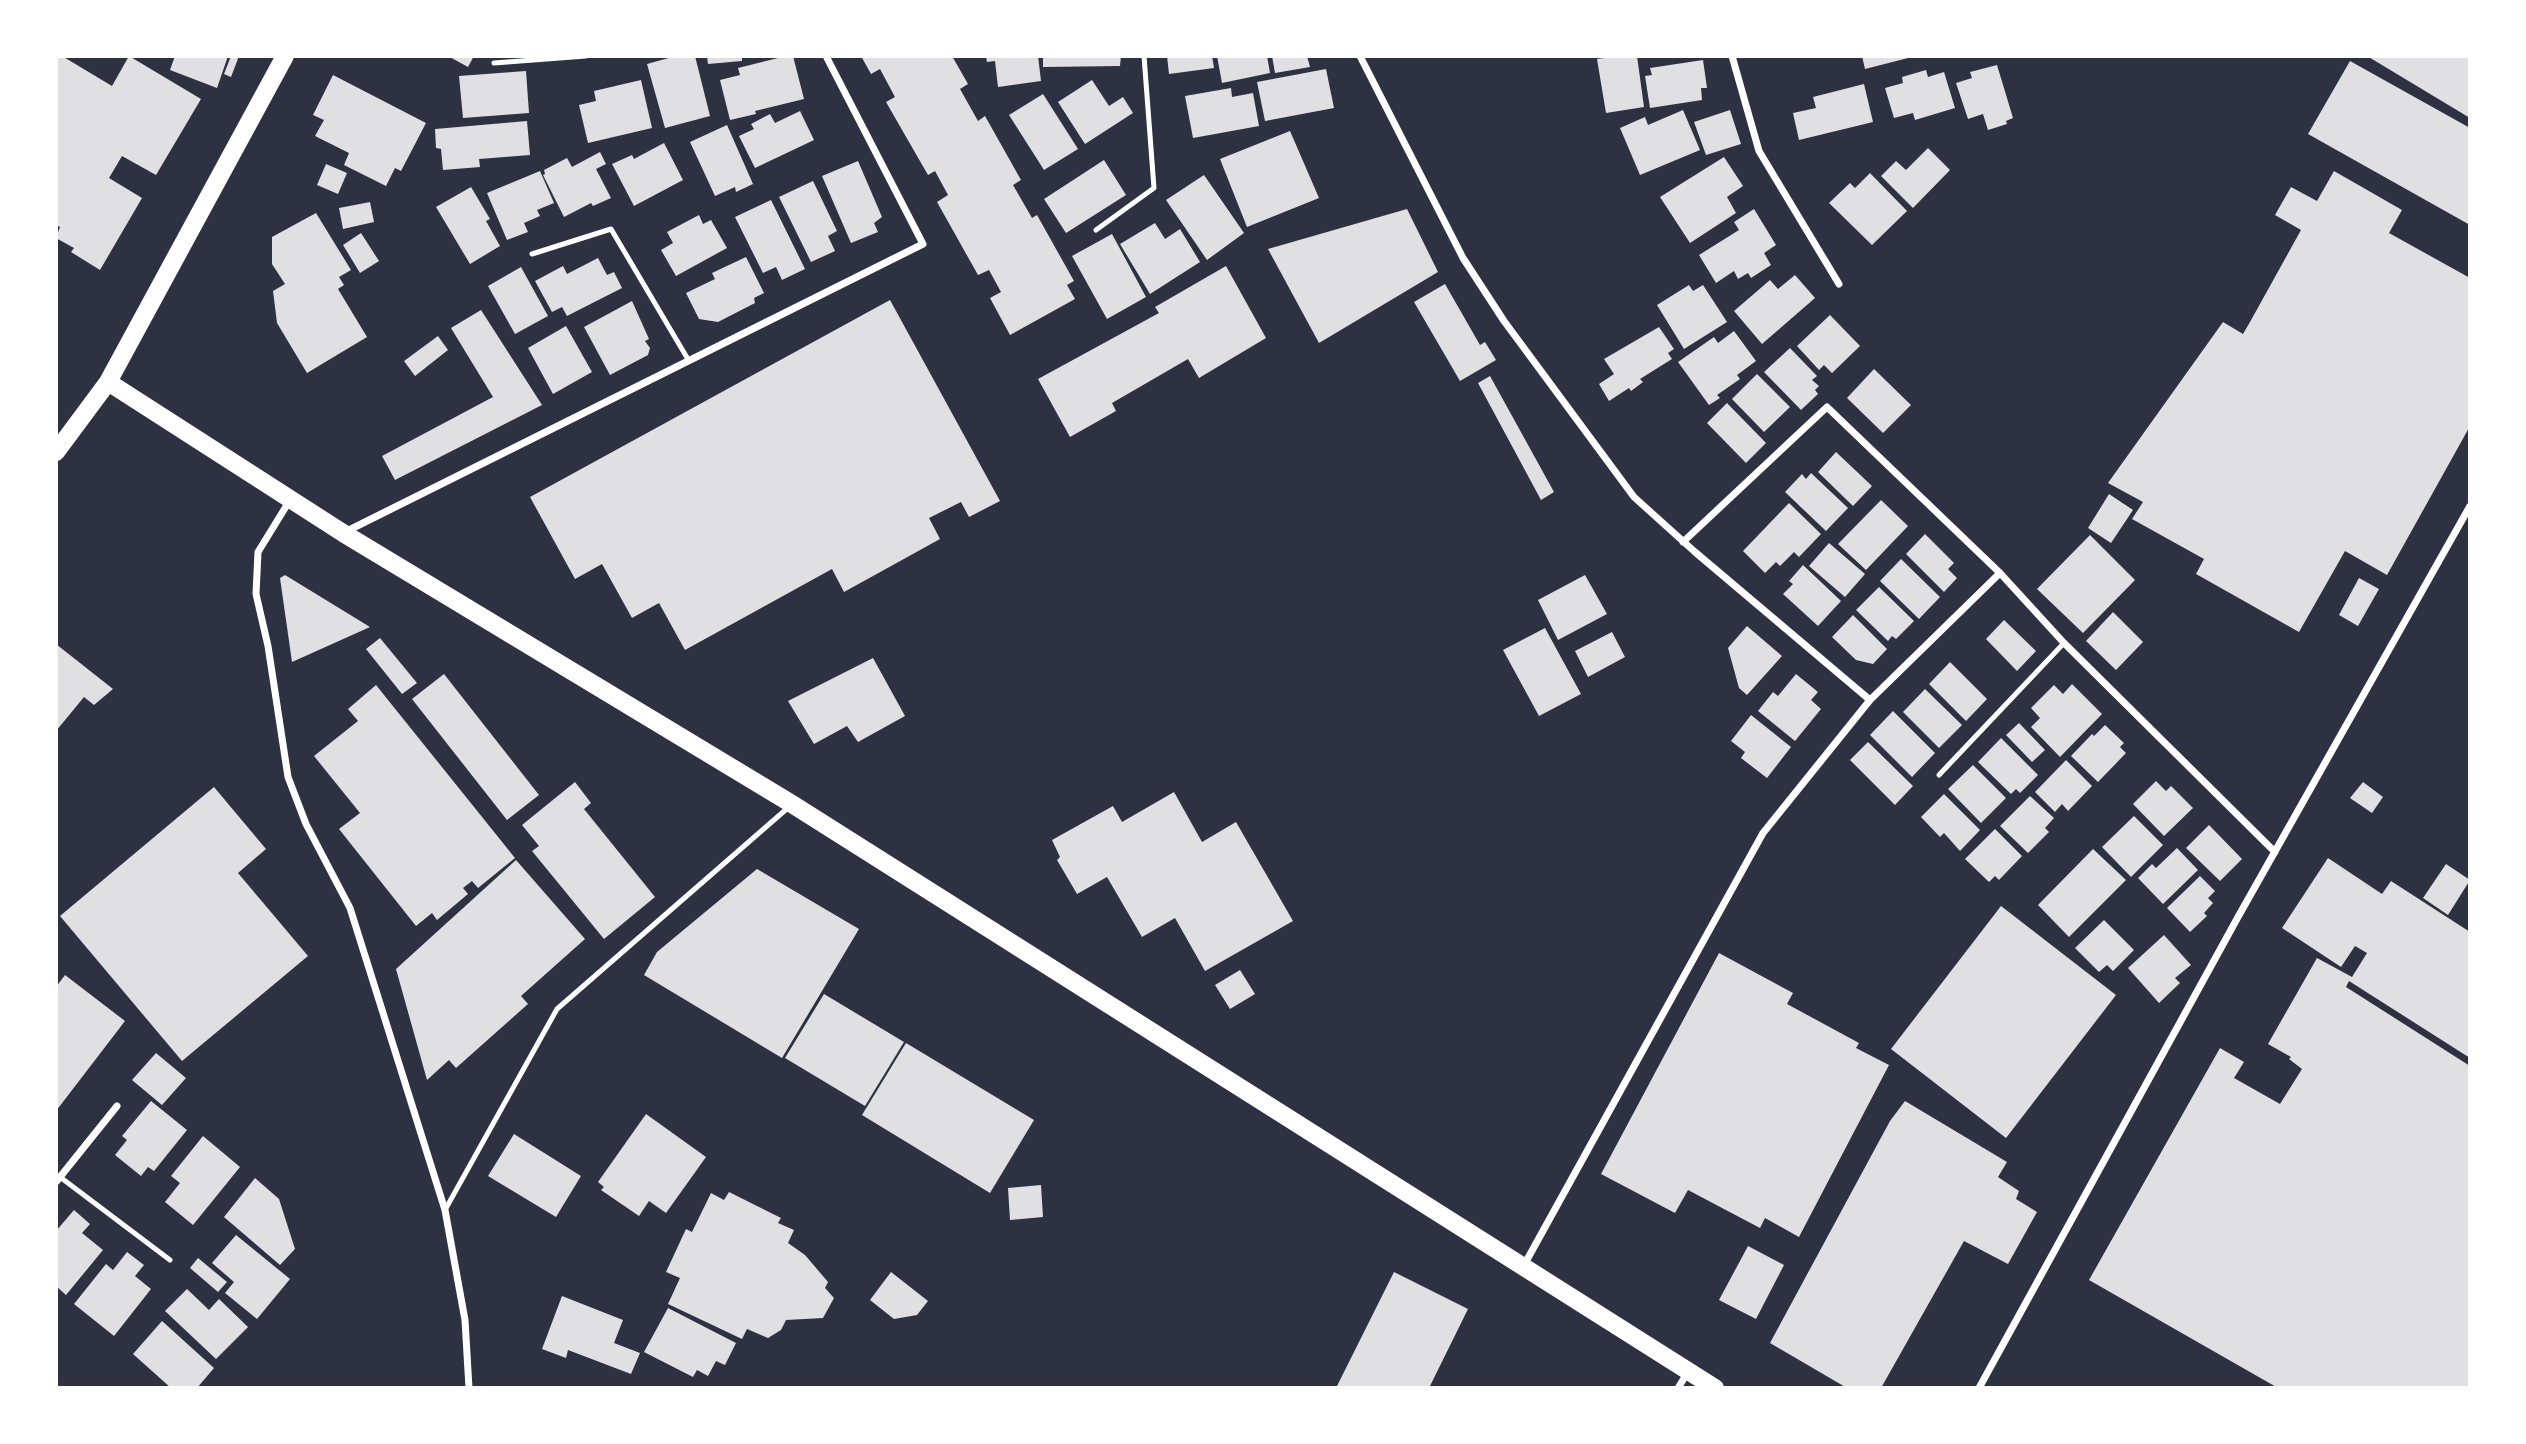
<!DOCTYPE html>
<style>
body{margin:0}
#map{position:relative;width:2526px;height:1444px;overflow:hidden;background:#2d3142;font-family:Manrope,sans-serif}
canvas{display:block}
.frame{position:absolute;inset:0;border:58px solid #fff;pointer-events:none}
</style>
<div id="map">
<canvas width="2526" height="1444"></canvas>
<div class="frame"></div>
</div>
<script>
const ctx = document.querySelector('canvas').getContext('2d');
ctx.lineJoin = 'round';
function paint(path, color) { ctx.fillStyle = color; ctx.fill(path, 'evenodd'); }
function trace(path, color, width, dash) { ctx.strokeStyle = color; ctx.lineWidth = width; ctx.lineCap = dash ? 'butt' : 'round'; ctx.setLineDash(dash || []); ctx.stroke(path); }
const building = new Path2D(`
 M56,56H62L112,86L129,56L201,99L156,175L122,156L109,178L142,198L100,270L71,252L74,248L56,238L60,227L56,225Z
 M175,56H228L217,88L170,70Z
 M231,56H239L231,77L224,74Z
 M448,56H474L468,67Z
 M676,56H695L710,116L665,128L647,64Z
 M707,56H742V61L708,64Z
 M786,56H793L804,99L755,111L756,114L730,120L720,80L740,75L738,68Z
 M861,56H952L968,84L960,89L978,121L985,116L1021,180L1013,185L1032,218L1037,215L1074,281L1067,285L1075,299L1010,335L990,298L1001,292L989,270L978,275L937,202L948,195L935,171L928,175L886,102L895,97L880,69L871,74Z
 M986,56H1038L1041,81L998,87L995,61L987,62Z
 M1043,56H1121L1120,66L1043,67Z
 M1167,56H1212L1214,68L1169,74Z
 M1217,56H1267L1270,73L1222,83Z
 M1272,56H1307L1310,67L1275,73Z
 M1619,56H1637L1644,107L1606,113L1597,59Z
 M1862,56H1912V57L1865,69Z
 M2367,56H2470V118L2465,115Z
 M1703,60L1707,88H1701L1702,100L1650,108L1645,76L1652,75L1650,68Z
 M2350,61L2470,128V225L2308,134Z
 M1997,65L2013,118L2006,121L2007,124L1988,130L1983,114L1968,119L1956,83L1972,78L1970,72Z
 M1326,69L1334,108L1265,121L1257,82Z
 M1926,70L1928,77L1944,72L1955,108L1915,120L1913,113L1894,118L1885,88L1903,83L1902,77Z
 M526,71L529,113L463,118L459,76Z
 M333,75L426,123L401,171L395,168L386,186L344,165L349,153L315,136L324,120L313,115Z
 M641,80L652,128L588,143L579,105L596,101L594,91Z
 M1092,80L1109,106L1123,97L1133,113L1085,144L1058,102Z
 M1864,84L1873,122L1799,140L1793,113L1816,108L1813,97Z
 M1231,88L1232,97L1253,93L1259,126L1193,138L1185,96Z
 M1043,94L1078,149L1044,170L1009,115Z
 M1683,110L1700,150L1640,175L1620,128L1645,117L1648,125Z
 M1730,110L1741,144L1706,155L1694,122Z
 M800,111L814,140L755,168L739,136L754,129L751,124L770,114L775,123Z
 M527,121L530,155L479,159L480,167L443,170L441,149L436,148L435,129Z
 M727,125L753,184L736,192L735,187L715,196L690,142Z
 M1290,131L1319,198L1247,227L1220,159Z
 M664,143L683,180L634,206L612,164L632,155L634,159Z
 M1928,148L1950,170L1913,208L1881,176L1896,161L1906,170Z
 M600,152L606,164L596,169L611,198L593,206L591,203L564,217L543,175L545,174L544,170L567,158L572,167Z
 M1724,157L1743,186L1727,197L1736,213L1690,243L1660,197Z
 M1104,160L1126,195L1066,233L1044,199Z
 M858,161L882,217L874,223L878,232L851,243L822,176Z
 M326,164L347,173L338,194L317,185Z
 M540,171L554,203L537,210L540,216L524,223L528,232L507,240L487,193Z
 M2334,171L2402,210L2389,233L2470,278V426L2387,575L2345,551L2299,632L2196,574L2204,559L2132,519L2143,502L2108,483L2223,322L2243,334L2250,322L2301,230L2275,215L2291,187L2317,201Z
 M1870,173L1907,211L1872,245L1829,203L1850,183L1855,188Z
 M1204,175L1244,233L1207,260L1166,200Z
 M813,181L837,231L828,236L835,251L811,262L779,197Z
 M471,187L490,219L486,221L500,246L470,264L436,207Z
 M771,200L805,269L782,280L776,267L763,273L735,217Z
 M370,202L374,222L343,229L339,208Z
 M1407,209L1438,272L1319,343L1268,249Z
 M1754,209L1776,245L1764,253L1771,265L1751,278L1748,273L1738,279L1734,271L1716,283L1699,255L1739,230L1734,222Z
 M316,213L351,270L339,277L344,285L338,289L367,337L307,373L277,323L273,291L285,284L272,264V237Z
 M699,215L703,224L711,220L727,248L676,276L661,250L673,243L667,232Z
 M1155,223L1165,239L1180,229L1200,262L1150,294L1120,244Z
 M361,233L379,261L360,273L343,245Z
 M1112,234L1146,297L1107,319L1072,256Z
 M746,257L764,293L754,298L755,303L718,322L699,319L686,293L715,279L712,273Z
 M598,258L607,275L614,272L622,288L567,316L562,307L552,312L535,281L563,266L567,274Z
 M1226,266L1266,338L1199,378L1188,359L1112,403L1116,411L1070,437L1038,379L1159,313L1155,307Z
 M521,267L548,316L515,334L488,286Z
 M1795,275L1815,298L1762,344L1734,311L1770,280L1778,289Z
 M1445,284L1480,345L1485,342L1496,360L1460,381L1414,302Z
 M1689,285L1693,291L1703,285L1727,322L1684,349L1657,305Z
 M890,300L1000,501L969,517L961,502L929,518L940,539L844,592L832,569L685,650L659,603L632,618L602,564L575,579L530,497Z
 M632,301L649,339L645,341L650,348L648,355L610,375L584,327Z
 M481,310L542,405L395,480L382,456L493,397L451,328Z
 M1830,315L1860,346L1832,373L1824,365L1819,370L1797,346Z
 M566,326L592,372L553,394L528,348Z
 M1659,327L1674,349L1668,353L1672,359L1640,379L1643,382L1631,391L1629,388L1609,401L1599,384L1614,374L1604,359Z
 M1734,331L1756,361L1737,375L1740,379L1717,395L1720,398L1709,405L1678,362L1714,337L1718,343Z
 M438,336L448,350L415,376L404,361Z
 M1790,348L1817,376L1812,380L1819,386L1815,390L1818,394L1801,410L1764,372Z
 M1874,369L1911,405L1883,433L1847,398Z
 M1757,374L1790,407L1764,432L1732,399Z
 M1490,376L1554,492L1541,500L1478,383Z
 M1727,403L1766,443L1746,463L1707,423Z
 M1836,452L1872,486L1853,506L1818,472Z
 M1811,473L1848,508L1826,531L1785,492L1802,474L1806,479Z
 M2109,494L2133,510L2111,543L2088,528Z
 M1881,500L1908,526L1866,570L1838,544Z
 M1789,503L1821,534L1799,557L1794,552L1780,566L1776,562L1765,573L1743,551Z
 M1925,534L1954,563L1948,569L1957,578L1944,592L1906,554Z
 M2090,535L2135,580L2083,633L2037,589Z
 M1829,543L1865,574L1845,597L1809,566Z
 M1901,559L1940,597L1919,619L1880,581Z
 M1803,565L1841,601L1818,626L1783,594L1793,584L1789,581Z
 M285,575L370,627L292,662L280,578Z
 M1585,575L1607,614L1558,640L1538,600Z
 M2359,578L2379,589L2358,626L2339,615Z
 M1879,587L1914,621L1896,639L1892,636L1888,641L1856,610Z
 M2113,612L2143,642L2116,670L2086,641Z
 M1853,615L1887,649L1873,664L1856,660L1832,637Z
 M2004,620L2036,651L2017,671L1986,639Z
 M1747,626L1782,656L1747,695L1739,688L1728,648Z
 M1545,628L1581,694L1539,716L1503,650Z
 M1612,632L1625,657L1588,677L1575,651Z
 M380,638L417,683L402,694L366,649Z
 M56,644L113,689L94,705L84,697L56,731Z
 M873,658L905,716L858,742L847,726L814,744L788,701Z
 M1950,662L1987,699L1966,721L1929,684Z
 M444,674L539,795L507,820L412,699Z
 M1796,674L1818,692L1811,700L1821,709L1795,741L1758,711L1773,692L1778,696Z
 M2072,684L2102,714L2060,757L2031,727L2040,718L2031,708L2054,685L2063,694Z
 M376,685L515,858L478,888L472,881L463,888L468,894L437,920L432,913L416,926L339,829L360,813L314,756L358,721L348,709Z
 M1925,689L1962,725L1939,748L1903,712Z
 M1893,711L1935,753L1912,777L1870,735Z
 M1751,715L1791,747L1767,778L1741,758L1745,752L1731,741Z
 M2019,723L2045,750L2032,762L2006,735Z
 M2105,725L2124,743L2120,747L2126,753L2098,782L2071,756L2092,734L2094,736Z
 M2001,738L2038,775L2020,793L2016,789L2011,794L1978,762Z
 M1868,742L1913,786L1895,805L1850,760Z
 M2066,760L2092,786L2068,811L2062,804L2055,812L2035,792Z
 M1973,765L2006,798L1981,823L1948,789Z
 M2156,781L2166,791L2171,786L2193,808L2164,836L2133,804Z
 M575,782L591,803L584,809L655,897L604,939L532,851L539,846L522,825Z
 M2363,782L2383,797L2372,813L2350,798Z
 M214,787L266,849L238,873L308,956L182,1061L60,916Z
 M1174,792L1202,842L1236,822L1293,921L1205,971L1175,918L1142,937L1107,877L1077,894L1057,860L1060,857L1052,840L1113,806L1122,822Z
 M1944,794L1980,830L1960,851L1944,833L1940,837L1921,817Z
 M2030,796L2054,818L2045,828L2049,832L2028,853L2000,826Z
 M2134,816L2163,845L2131,877L2102,847Z
 M2209,825L2242,859L2220,881L2186,848Z
 M1995,829L2022,856L1999,880L1995,876L1989,882L1965,859Z
 M2177,848L2198,870L2163,904L2138,878L2152,864L2156,868Z
 M2093,849L2126,880L2069,937L2038,905Z
 M2328,858L2382,894L2391,881L2470,932V1058L2349,981L2346,987L2470,1066V1388H2278L2089,1280L2220,1048L2244,1062L2234,1078L2280,1104L2302,1069L2289,1059L2291,1057L2268,1044L2317,958L2352,977L2367,953L2355,946L2341,967L2282,928Z
 M516,860L585,939L521,996L528,1004L456,1068L449,1060L427,1080L396,969Z
 M2446,864L2470,880L2448,915L2423,898Z
 M757,869L859,929L782,1058L644,975L657,952Z
 M2200,876L2215,891L2208,898L2213,903L2204,913L2207,916L2190,932L2167,908Z
 M2001,906L2116,995L2006,1138L1891,1049Z
 M2104,920L2134,950L2113,971L2107,965L2099,972L2075,948Z
 M2164,935L2191,965L2175,978L2180,983L2159,1003L2128,968Z
 M1719,953L1793,993L1787,1004L1859,1043L1856,1048L1889,1065L1799,1237L1765,1218L1760,1228L1688,1190L1675,1213L1601,1174Z
 M1240,970L1255,994L1230,1009L1215,985Z
 M65,975L125,1021L56,1111V987Z
 M824,994L904,1042L865,1106L785,1058Z
 M906,1043L1034,1120L990,1193L862,1115Z
 M156,1053L186,1078L162,1105L132,1080Z
 M151,1101L187,1130L154,1171L148,1167L141,1176L115,1155L127,1140L122,1136Z
 M1905,1101L2007,1162L1998,1177L2019,1191L2016,1199L2037,1212L2008,1264L1964,1241L1881,1388H1847L1770,1343L1890,1121Z
 M646,1114L706,1157L666,1213L649,1201L639,1216L601,1190L604,1187L598,1182Z
 M514,1134L581,1176L556,1217L488,1176Z
 M203,1136L240,1167L193,1225L165,1202L180,1183L171,1176Z
 M255,1178L279,1199L295,1249L280,1265L224,1217Z
 M1041,1185L1043,1217L1010,1220L1008,1188Z
 M729,1192L781,1218L778,1223L794,1230L788,1243L805,1255L828,1282L825,1288L834,1298L823,1318L786,1320L781,1330L768,1338L747,1329L742,1339L668,1304L680,1278L666,1272L686,1229L692,1232L711,1193L724,1200Z
 M74,1210L90,1224L82,1233L103,1250L66,1295L56,1286V1231Z
 M236,1235L290,1279L257,1319L225,1293L234,1282L212,1263Z
 M1748,1246L1784,1265L1756,1319L1719,1300Z
 M127,1252L144,1265L135,1276L151,1289L114,1336L74,1304L106,1264L113,1270Z
 M198,1258L227,1282L218,1292L190,1268Z
 M891,1272L928,1301L917,1315L894,1319L870,1300Z
 M1394,1272L1468,1309L1429,1388H1336Z
 M187,1289L209,1310L219,1299L248,1327L216,1359L165,1311Z
 M562,1296L623,1320L614,1343L640,1353L631,1374L568,1350L566,1358L542,1349Z
 M668,1308L736,1343L725,1365L716,1361L708,1376L697,1370L693,1377L644,1352Z
 M162,1321L214,1368L197,1388H171L133,1354Z`);
const service = new Path2D(`
 M494,63L586,56
 M1096,230L1154,188L1144,56
 M532,254L611,229L689,361
 M1939,775L2064,643
 M60,1177L170,1260
 M445,1210L557,1009L790,806`);
const minor = new Path2D(`
 M1360,56L1463,258L1504,321L1634,497L1695,552L1870,700
 M1732,56L1759,151L1839,284
 M290,500L258,552L256,594L268,646L288,777L306,824L350,908L445,1210L465,1320L469,1388
 M345,532L923,244L826,56
 M1683,542L1827,407L2000,573
 M56,1182L117,1106
 M1523,1267L1763,833L1870,700L2000,573L2064,643L2275,852
 M1678,1388L1688,1372
 M1979,1388L2238,917L2470,506`);
const primary = new Path2D(`
 M108,382L343,533L792,804L1715,1388
 M56,452L108,382L285,56`);
paint(building, '#e0e0e3');
trace(service, '#fff', 5);
trace(minor, '#fff', 7);
trace(primary, '#fff', 18);
</script>
